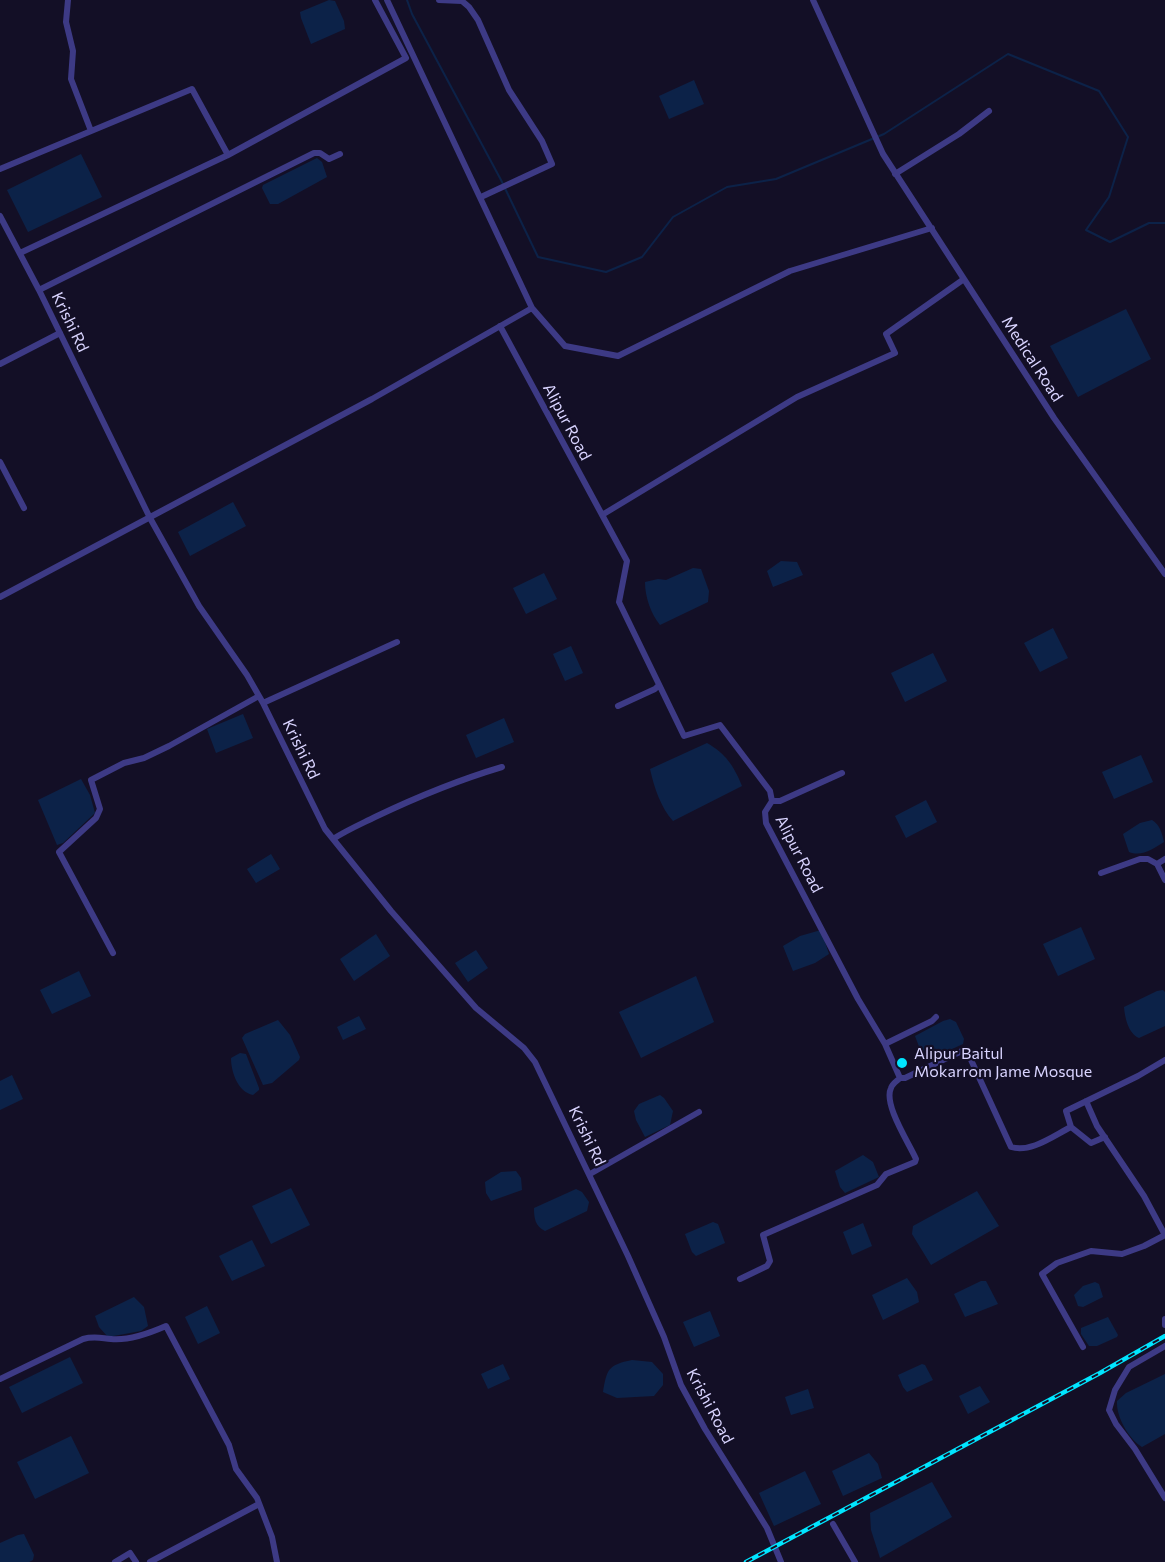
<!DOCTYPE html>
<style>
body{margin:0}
canvas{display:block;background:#130f26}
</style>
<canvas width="1165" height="1562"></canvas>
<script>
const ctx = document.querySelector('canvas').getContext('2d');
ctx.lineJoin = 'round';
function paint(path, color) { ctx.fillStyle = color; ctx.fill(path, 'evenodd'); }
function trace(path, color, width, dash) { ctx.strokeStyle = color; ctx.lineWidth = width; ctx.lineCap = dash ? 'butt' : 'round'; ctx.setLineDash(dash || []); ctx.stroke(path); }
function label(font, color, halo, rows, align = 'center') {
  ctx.font = font + ' Commissioner,sans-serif'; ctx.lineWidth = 4.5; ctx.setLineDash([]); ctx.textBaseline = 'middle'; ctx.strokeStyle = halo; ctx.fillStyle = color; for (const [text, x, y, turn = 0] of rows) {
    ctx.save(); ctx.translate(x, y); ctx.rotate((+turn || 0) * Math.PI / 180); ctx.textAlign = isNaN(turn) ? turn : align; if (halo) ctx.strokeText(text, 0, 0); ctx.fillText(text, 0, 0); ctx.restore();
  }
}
const water = new Path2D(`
 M329,0L335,1L344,21L345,29L311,44L301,18L300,12Z
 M694,80L704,104L669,119L659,96Z
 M81,154L102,197L28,232L7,190Z
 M317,158L322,162L327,177L278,204H270L262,188L263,185Z
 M1126,309L1151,359L1078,397L1050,346Z
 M233,502L246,526L190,556L178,532Z
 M781,561L797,562L803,575L773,587L767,571Z
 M693,568L701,569L709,591L708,602L660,625C651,614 645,597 645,582L658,579L666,580Z
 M544,573L557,599L526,614L513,588Z
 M1053,628L1068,658L1040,672L1024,643Z
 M571,646L583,673L565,681L553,654Z
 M933,653L947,681L905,702L891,673Z
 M243,714L253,738L216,753L207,729Z
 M504,718L514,742L476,758L466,735Z
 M707,743C726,754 734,766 742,786L673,821C661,808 654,787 650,769Z
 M1141,755L1153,782L1114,799L1102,772Z
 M81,779L90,795L95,813L63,843L57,845L38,800Z
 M926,800L937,822L906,838L895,816Z
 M1152,820C1160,825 1162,833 1164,842C1153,849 1142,857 1129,852L1123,834L1140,823Z
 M271,854L280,869L256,883L247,869Z
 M1081,927L1095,959L1058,976L1043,944Z
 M821,930L829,954L815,963L793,971L783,946L800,936Z
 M376,934L390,956L354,981L340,959Z
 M476,950L488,968L468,982L455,963Z
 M79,971L91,996L52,1014L40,990Z
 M696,976L714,1022L641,1058L619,1012Z
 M1163,990L1165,992V1026L1139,1038C1128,1033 1125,1018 1124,1007L1157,991Z
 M359,1016L366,1029L343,1040L337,1027Z
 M950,1019L956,1022L964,1039L963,1044L928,1060L923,1057L915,1036L943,1021Z
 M278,1020L290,1035L300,1057L299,1060L272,1083L263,1085L242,1038L245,1034Z
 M240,1053L246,1054L259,1088V1090L253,1095C238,1092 231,1072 231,1058Z
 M12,1075L23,1099L0,1110V1081Z
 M660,1095L664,1098L673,1111L670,1125L645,1137L636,1120L634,1111L639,1104Z
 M863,1155L873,1162L879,1177L845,1193L840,1187L835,1171Z
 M516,1171L521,1178L522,1190L491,1201L486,1193L485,1182L501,1172Z
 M291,1188L310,1225L271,1244L252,1206Z
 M576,1189L582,1192L589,1202L587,1211L545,1231C535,1226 534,1218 534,1208Z
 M977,1191L999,1226L931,1265L912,1234L913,1226Z
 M713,1222L718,1224L725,1243L696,1256L692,1252L685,1234Z
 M863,1223L872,1246L852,1255L843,1232Z
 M252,1240L265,1266L232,1281L219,1256Z
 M907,1278L917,1292L919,1302L883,1320L872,1295Z
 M981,1281H986L998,1304L965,1317L954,1294Z
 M1095,1282L1099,1284L1103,1297L1083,1307L1078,1306L1074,1295L1083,1286Z
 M134,1297L144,1307L148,1326L141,1331L108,1337L99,1327L95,1316Z
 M207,1306L220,1333L198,1344L185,1317Z
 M710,1311L720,1336L694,1347L683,1322Z
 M1108,1317L1118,1335L1117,1337L1097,1346H1089L1081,1334V1328Z
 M70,1357L83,1383L22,1413L9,1387Z
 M632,1360L652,1362L663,1374V1385L654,1396L617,1398L603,1392C607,1369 608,1365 632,1360Z
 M503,1364L510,1379L488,1389L481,1374Z
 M922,1364L925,1365L933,1380L907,1392L903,1387L898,1375Z
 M1165,1374V1434L1142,1447C1129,1439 1116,1417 1117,1401L1126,1393Z
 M980,1386L990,1402L968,1414L959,1396Z
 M808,1389L814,1408L791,1415L785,1397Z
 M71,1436L89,1473L35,1499L17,1462Z
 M869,1453L878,1464L882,1478L843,1496L832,1471Z
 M805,1471L821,1504L774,1526L759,1493Z
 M932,1482L952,1517L880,1558L871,1530L870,1513Z
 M24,1534L34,1555L33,1560L29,1562H0V1543L18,1535Z`);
const stream = new Path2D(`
 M407,0L412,14L501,180L538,257L606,272L642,257L673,217L727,187L776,179L884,134L1008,54L1099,91L1128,137L1109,197L1086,230L1110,242L1149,223H1165`);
const street = new Path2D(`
 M68,0L66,22L73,51L71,79L91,131
 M439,0L462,1L469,7L478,20L509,90L542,141L552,164L481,197
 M813,0L883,154L1054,418L1165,574
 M0,169L192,89L228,155
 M895,174L959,134L989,111
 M0,216L39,290L150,518L199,606L247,675L263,703L325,829L391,911L476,1008L524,1048L535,1062L628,1256L664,1337L681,1385L705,1429L767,1528L781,1562
 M20,253L228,155L406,58L375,0
 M39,290L314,153H320L329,159L340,154
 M532,308L565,346L618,356L790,271L932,228
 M500,326L627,561L619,602L684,736L720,725L770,791L772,801L765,812L766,823L858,999L885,1044L900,1078H905L966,1049L1011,1147C1031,1153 1053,1136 1071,1127L1066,1111L1138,1076L1165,1060
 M0,364L60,333
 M0,462L24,508
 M602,515L797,397L895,353L886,334L964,279
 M0,597L372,399L532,308L387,0
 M263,703L397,642
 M618,706L655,689L659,685
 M772,801H780L842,773
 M333,839C347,830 361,824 375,817C419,796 455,781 502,767
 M1165,859L1157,864L1165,880
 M1101,873L1140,859H1148L1157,864
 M113,953L59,852L96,818L100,809L91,780L124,763L144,758L169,746L259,696
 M885,1044L932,1021L936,1017
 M1086,1101L1097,1126L1144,1196L1165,1235
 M1071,1127L1091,1143L1105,1137
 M590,1174L699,1112
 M740,1279L767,1266L770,1261L763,1235L877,1185L886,1174L915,1162L916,1159C909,1143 883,1104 891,1088C892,1084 897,1081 900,1078
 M1165,1319V1325
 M1165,1346L1129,1367L1115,1390L1109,1410L1116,1424L1135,1449L1165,1498
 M1083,1347L1042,1274L1057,1263L1091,1251L1122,1254L1144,1246L1165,1235
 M0,1379L83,1339C94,1336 100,1338 111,1339C129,1341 150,1333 166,1326L229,1445L236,1469L257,1498L272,1537L277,1562
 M833,1524L855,1562
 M115,1562L130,1553L136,1562
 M150,1562L259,1504`);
const rail = new Path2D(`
 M746,1562L1100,1373L1165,1336`);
const markers = [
 [902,1063,6,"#00e5ff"]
];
const streetNames = [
 ["Krishi Rd",70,322,64],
 ["Medical Road",1032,359,57],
 ["Alipur Road",567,422,62],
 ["Krishi Rd",301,749,64],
 ["Alipur Road",799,854,63],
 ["Krishi Rd",587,1136,64],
 ["Krishi Road",710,1406,62]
];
const poiNames = [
 ["Alipur Baitul",914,1054],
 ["Mokarrom Jame Mosque",914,1072]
];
paint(water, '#0c2248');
trace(stream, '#0c2248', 2);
trace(street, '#3d3a85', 6);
trace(rail, '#00e5ff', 4.5);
trace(rail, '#130f26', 2, [7]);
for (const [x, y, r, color] of markers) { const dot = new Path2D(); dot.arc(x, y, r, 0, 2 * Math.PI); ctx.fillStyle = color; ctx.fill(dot); trace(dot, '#130f26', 2); }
label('16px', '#d9d4ff', '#130f26', streetNames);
label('16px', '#d9d4ff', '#130f26', poiNames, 'left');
</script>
